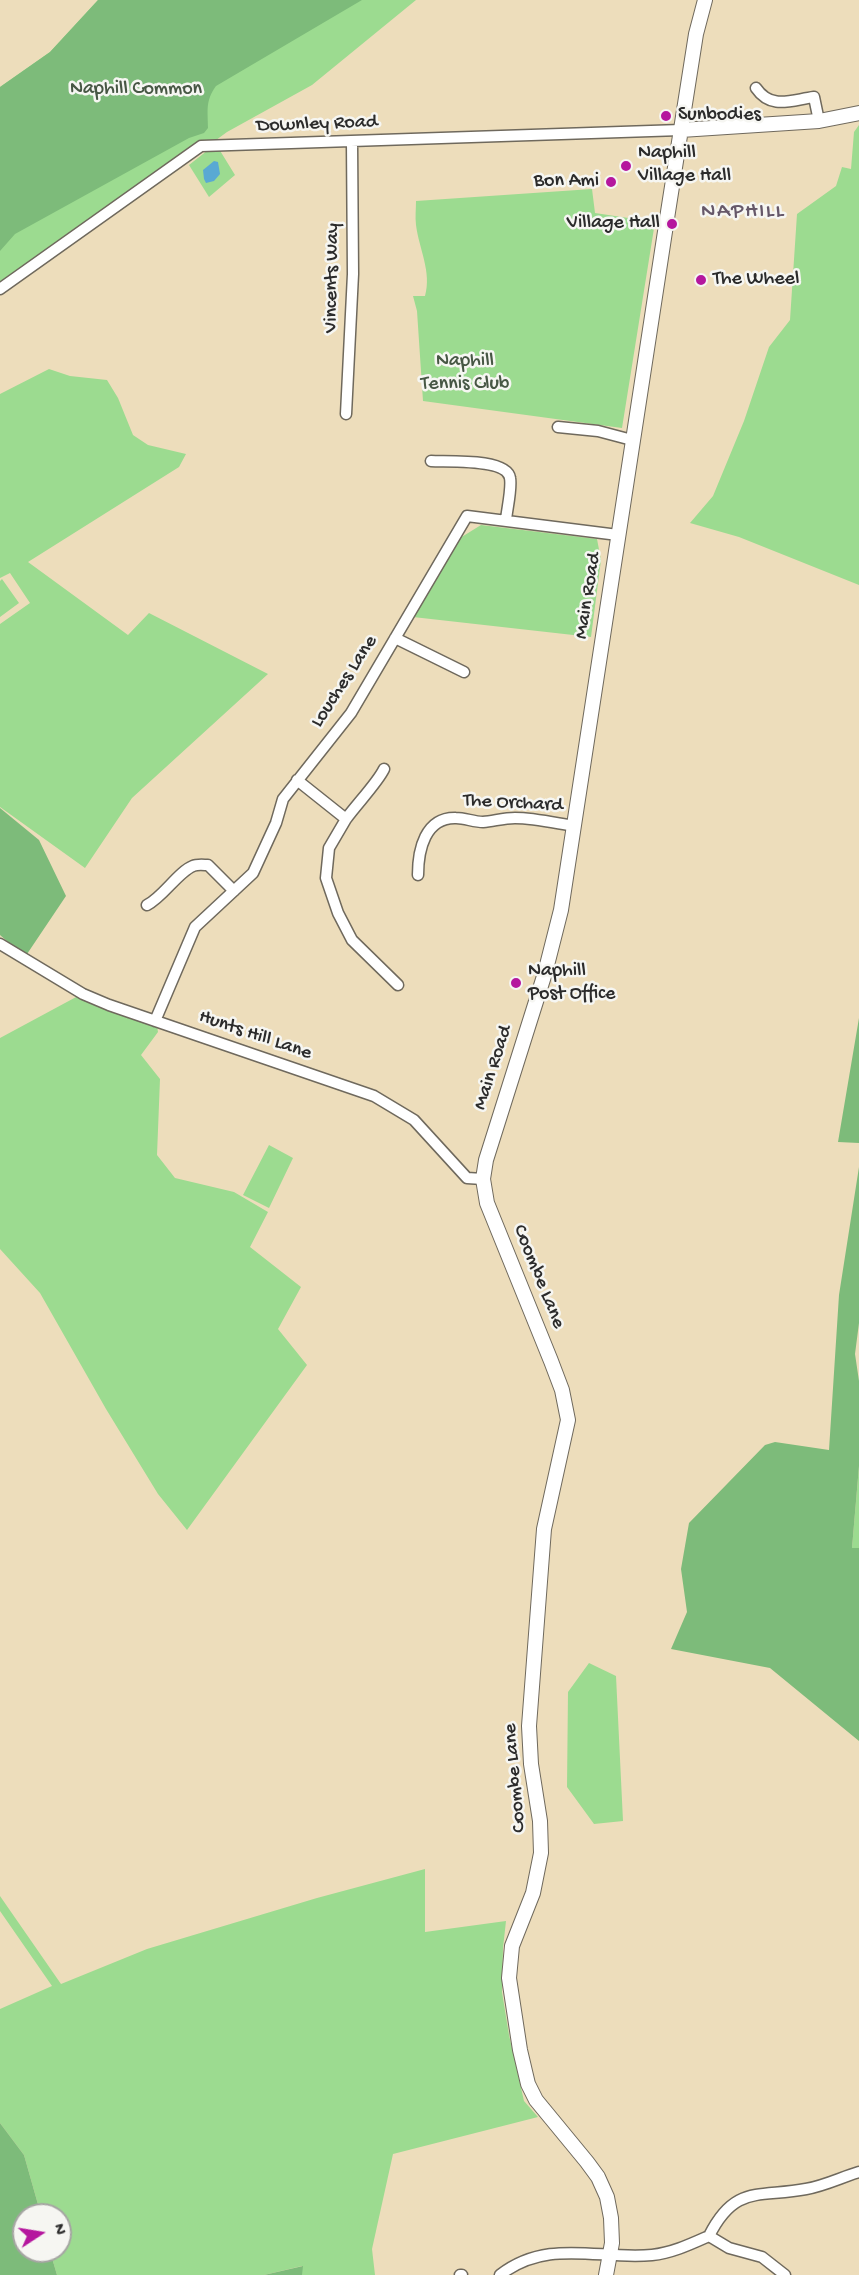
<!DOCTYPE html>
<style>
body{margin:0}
#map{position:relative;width:859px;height:2275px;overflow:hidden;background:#edddbb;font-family:"Gochi Hand",sans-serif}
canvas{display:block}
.north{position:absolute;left:12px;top:2203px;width:60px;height:60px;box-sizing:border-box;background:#f6f6f2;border:2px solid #a5a5a2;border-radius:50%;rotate:78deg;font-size:16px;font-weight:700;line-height:24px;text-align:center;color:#2b2b2b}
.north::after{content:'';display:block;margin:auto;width:21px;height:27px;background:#b5179e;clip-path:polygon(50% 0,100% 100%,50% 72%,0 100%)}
</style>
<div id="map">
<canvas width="859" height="2275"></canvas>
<div class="north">N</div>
</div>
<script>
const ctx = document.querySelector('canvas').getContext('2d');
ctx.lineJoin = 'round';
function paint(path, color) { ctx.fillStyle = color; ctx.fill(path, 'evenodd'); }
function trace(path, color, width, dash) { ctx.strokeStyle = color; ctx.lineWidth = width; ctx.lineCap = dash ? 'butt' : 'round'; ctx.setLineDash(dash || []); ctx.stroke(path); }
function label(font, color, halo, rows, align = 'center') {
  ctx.font = font + ' "Gochi Hand",sans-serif'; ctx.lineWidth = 5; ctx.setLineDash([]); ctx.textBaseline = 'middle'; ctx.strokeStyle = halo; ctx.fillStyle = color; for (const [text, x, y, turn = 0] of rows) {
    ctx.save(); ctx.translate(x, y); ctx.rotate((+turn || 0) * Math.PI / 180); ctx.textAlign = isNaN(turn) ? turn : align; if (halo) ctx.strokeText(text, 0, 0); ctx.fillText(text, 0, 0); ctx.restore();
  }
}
const green = new Path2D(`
 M98,0H416L312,85L227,132L151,188L0,292V87L50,52Z
 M859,125V585L739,537L690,523L713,496L744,421L769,347L790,320L797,214L836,186L842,167L851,169L854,132Z
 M219,149L235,175L209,197L189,165L208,150Z
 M592,189L595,213L655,222L622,428L423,401L417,311L413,296H425C432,272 419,249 416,225C415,217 416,209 416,201Z
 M49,369L70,376L107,380L118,398L133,435L148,445L186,454L179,467L28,562L128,635L149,613L268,674L132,798L85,868L0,807V624L30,603L10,573L0,578V394Z
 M481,525L597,539L601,560L591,637L413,617L460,538Z
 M2,579L19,603L0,617V581Z
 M78,996L157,1026L158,1032L141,1055L160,1079L157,1155L175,1178L234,1192L268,1212L250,1247L301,1287L278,1329L307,1365L187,1530L158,1494L106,1409L40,1293L0,1249V1038Z
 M269,1145L293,1158L269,1208L243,1195Z
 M859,1466V1548H852Z
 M589,1663L616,1676L623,1821L594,1824L567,1787L568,1692Z
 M425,1869V1932L506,1921L503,1948L502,1992L509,2035L524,2101L538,2117L393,2154L372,2249L375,2275H302V2266L264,2275H57L50,2251H60V2215H41L24,2155L0,2123V2009L52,1986L0,1911V1896L61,1984L147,1949L317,1898Z`);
const forest = new Path2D(`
 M98,0H362L216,86C205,101 208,111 208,128L204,133L189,138L15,234L0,251V87L50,52Z
 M0,808L39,840L66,896L25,957L0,935Z
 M859,1018V1143L838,1142Z
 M859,1167V1323L855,1354L859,1381V1466L852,1548H859V1741L770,1668L671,1649L687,1612L681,1569L689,1523L765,1445L775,1442L829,1450L839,1295Z
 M0,2123L24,2155L41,2215H24V2251H50L57,2275H0Z
 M303,2266L302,2275H264Z`);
const water = new Path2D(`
 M214,161L218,162L220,174L214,181L206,183L204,179L203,170Z`);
const minor = new Path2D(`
 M756,88C771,110 791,100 814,97L819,121
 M0,289L201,146L681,130
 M346,414L353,274L352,142
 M558,427L598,431L632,440
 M431,461C447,462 507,458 510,478C512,488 507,509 506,520
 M395,638L464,672
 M297,780L346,819L329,848L326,878L338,913L352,940L398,985
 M346,819C356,805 378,782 384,769
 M418,875C418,850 425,817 456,818C465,818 474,822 483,822C494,821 504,818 515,818C534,818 555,823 574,826
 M147,905C163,897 178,872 193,866C197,864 204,865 208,865L234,891
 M0,944L83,994L109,1005L374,1096L414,1120L467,1178L483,1179
 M155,1021L195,927L253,873L276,823L283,799L351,713L467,516L618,535
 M709,2236L729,2248L762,2257L785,2275
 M460,2275H462
 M500,2275C548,2238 598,2260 652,2255C672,2253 691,2244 709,2236C735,2184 759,2198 806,2189C824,2186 842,2177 859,2172`);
const tertiary = new Path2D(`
 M681,130L819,121L859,113
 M606,2275L612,2243L611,2218L607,2197L598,2177L587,2162L536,2100L528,2084L520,2050L509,1978L512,1946L533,1893L541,1853L540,1821L531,1764L529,1726L544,1529L568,1420L562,1390L551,1361L487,1203L483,1179L486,1160L545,973L561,910L668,212L696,34L705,0`);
const markers = [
 [666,116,6,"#b5179e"],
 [626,166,6,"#b5179e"],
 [611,182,6,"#b5179e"],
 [672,224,6,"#b5179e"],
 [701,280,6,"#b5179e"],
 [516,983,6,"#b5179e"]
];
const parkNames = [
 ["Naphill Common",136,90],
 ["Naphill",465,362],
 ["Tennis Club",465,385]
];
const poiNames = [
 ["Sunbodies",678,116],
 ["Naphill",638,154],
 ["Village Hall",638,177],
 ["Bon Ami",599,182,"right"],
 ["Village Hall",660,224,"right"],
 ["The Wheel",713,280],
 ["Naphill",528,972],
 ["Post Office",528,995]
];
const streetNames = [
 ["Downley Road",317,125,-2],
 ["Vincents Way",333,278,-89],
 ["Main Road",589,596,-81],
 ["Louches Lane",345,682,-57],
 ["The Orchard",513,804,3],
 ["Hunts Hill Lane",255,1036,19],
 ["Main Road",494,1068,-72],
 ["Coombe Lane",538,1277,68],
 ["Coombe Lane",516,1778,-95]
];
const quarterNames = [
 ["NAPHILL",743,213]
];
paint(green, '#9cdb90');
paint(forest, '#7dbb7a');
paint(water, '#59a9d3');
trace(minor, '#6f695d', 13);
trace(tertiary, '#6f695d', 16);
trace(minor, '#fff', 10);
trace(tertiary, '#fff', 14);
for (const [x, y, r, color] of markers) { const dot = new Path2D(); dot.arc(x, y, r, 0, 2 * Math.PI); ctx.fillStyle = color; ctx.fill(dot); trace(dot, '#f6f6f2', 2); }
label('20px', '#475744', '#f6f6f2', parkNames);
label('20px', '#2b2b2b', '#f6f6f2', poiNames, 'left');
label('20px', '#2b2b2b', '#f6f6f2', streetNames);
ctx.letterSpacing = '1.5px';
label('22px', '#665869', '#f6f6f2', quarterNames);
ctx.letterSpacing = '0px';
</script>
